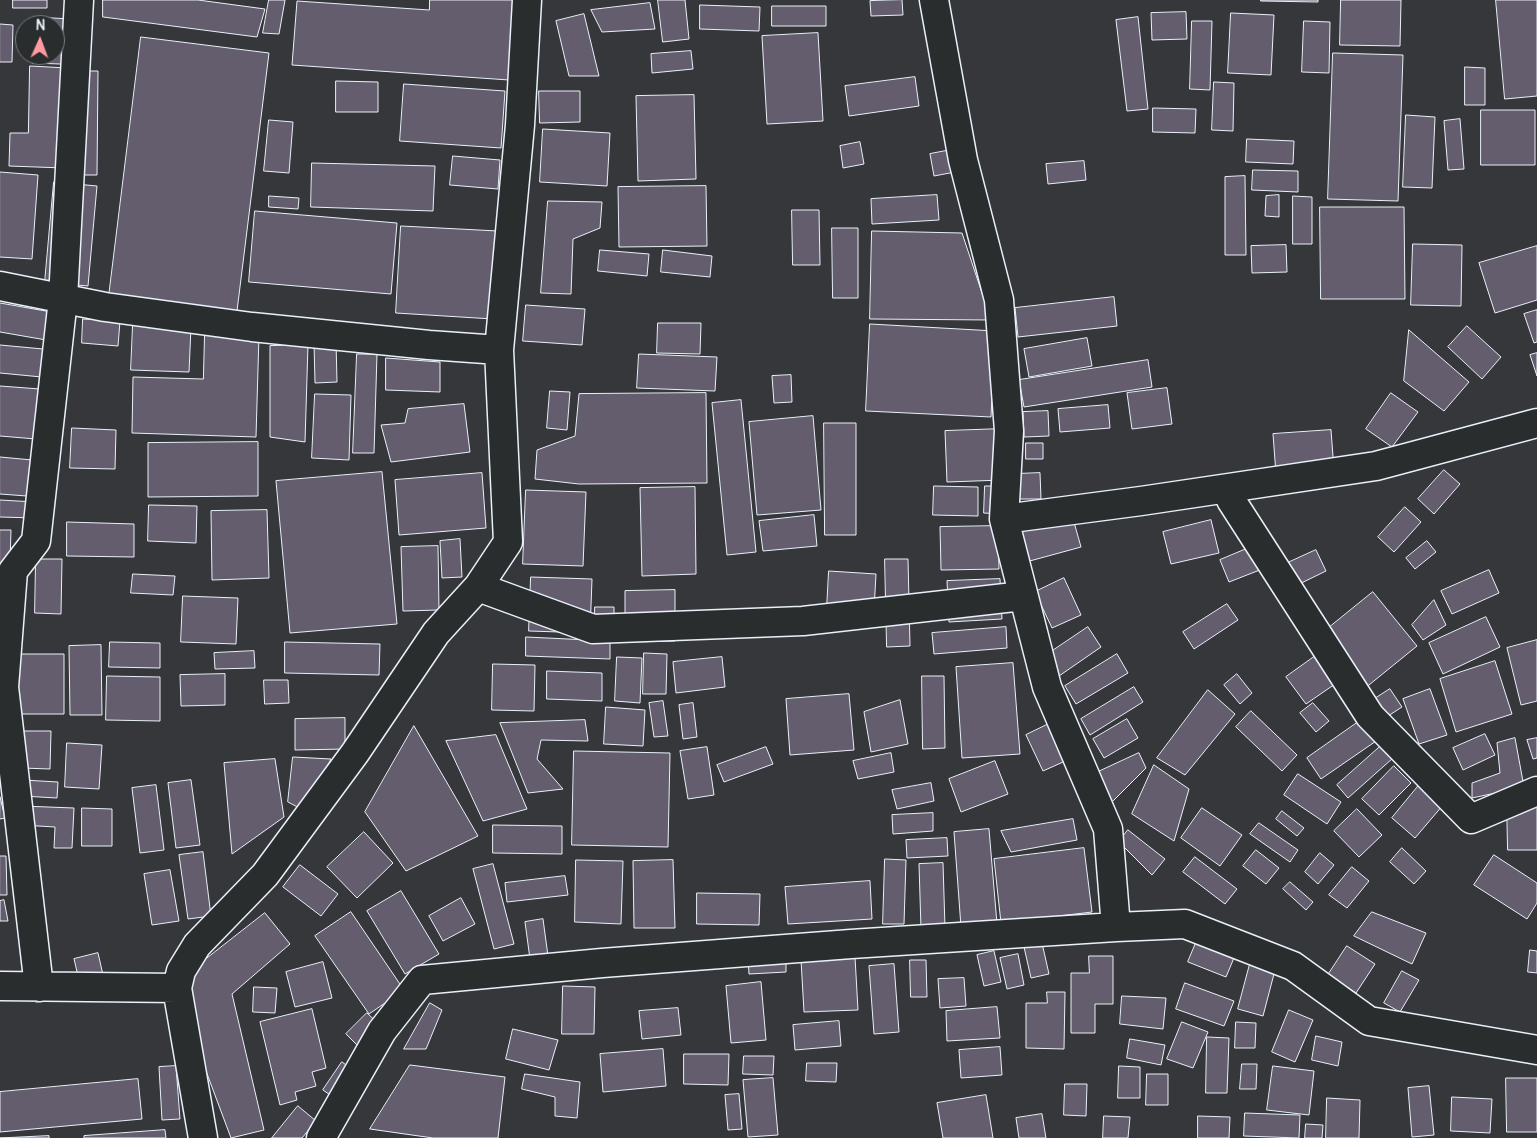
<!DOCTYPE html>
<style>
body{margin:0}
#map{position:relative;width:1537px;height:1138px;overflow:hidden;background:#36373b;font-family:Pangolin,sans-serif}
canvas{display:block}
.north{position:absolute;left:15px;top:15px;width:50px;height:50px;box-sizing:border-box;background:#2a2d2e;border:1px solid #767b7f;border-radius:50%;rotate:2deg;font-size:14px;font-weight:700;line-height:20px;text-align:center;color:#e8f1f8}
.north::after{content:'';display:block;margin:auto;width:18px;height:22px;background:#ff9aa2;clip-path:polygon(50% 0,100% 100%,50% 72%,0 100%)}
</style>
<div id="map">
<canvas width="1537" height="1138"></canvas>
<div class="north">N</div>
</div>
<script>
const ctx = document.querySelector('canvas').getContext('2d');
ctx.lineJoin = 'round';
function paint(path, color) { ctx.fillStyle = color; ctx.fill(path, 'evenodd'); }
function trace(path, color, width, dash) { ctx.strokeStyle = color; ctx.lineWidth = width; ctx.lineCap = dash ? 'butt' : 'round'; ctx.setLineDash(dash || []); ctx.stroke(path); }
const building = new Path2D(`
 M13,0H47V8H13Z
 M103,0H198L265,9L257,37L103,17Z
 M269,0H285L279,34L263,33Z
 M430,0H515L509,80L292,65L297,1L429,10Z
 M658,0H685L689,39L663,42Z
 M902,0L903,15L871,16L870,1Z
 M1261,0H1318V2L1261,1Z
 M1341,0H1401L1400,46L1340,45Z
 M1496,0H1537V96L1505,99Z
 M650,3L655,29L602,32L591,10Z
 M700,5L760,7L759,31L700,29Z
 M772,6H826V26H772Z
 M1186,12L1187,39L1152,40L1151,13Z
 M1231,13L1274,15L1271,75L1228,73Z
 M584,14L599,76H569L556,21Z
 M34,17L90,20L88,65L32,63L33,55H55V25H34Z
 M1138,17L1148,109L1127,111L1116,20Z
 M1192,21H1212L1210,90L1190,89Z
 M1304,21L1330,22L1329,73L1302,72Z
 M0,24L13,25L12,62H0Z
 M818,33L823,121L767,124L762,36Z
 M141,37L269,53L237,311L109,296Z
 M691,51L693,69L652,73L651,54Z
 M1333,53L1403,55L1398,201L1328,199Z
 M30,66L67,68L64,168L9,166L10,133H28Z
 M1465,67L1485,68V105H1465Z
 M73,71H98L97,175H72Z
 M915,77L919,106L849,116L845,86Z
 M336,81L378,82V112H336Z
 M1214,82L1234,83L1233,131L1212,130Z
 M404,84L505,91L501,148L400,141Z
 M539,91H580V122L540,123Z
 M694,95L696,179L638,181L636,96Z
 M1153,108L1196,109L1195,133L1153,132Z
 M1481,110H1535V165H1481Z
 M1406,115L1435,117L1432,188L1403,187Z
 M1460,119L1464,169L1448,170L1444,121Z
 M269,120L293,122L289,173L264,171Z
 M543,129L610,133L607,186L540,182Z
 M1247,139L1294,141L1293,164L1246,162Z
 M860,142L864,164L843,168L840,146Z
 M951,150L955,172L934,176L930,154Z
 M453,156L500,160L498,189L450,185Z
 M1084,161L1086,180L1048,184L1046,164Z
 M312,163L435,166L433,211L311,207Z
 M1253,170L1298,171V192L1252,190Z
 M0,172L38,175L32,259L0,257Z
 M1245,176L1246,255H1225V177Z
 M54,182L97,186L88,286L45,282Z
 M706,186L707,246L619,247L618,187Z
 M937,195L939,220L872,224L871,199Z
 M1279,195V217L1265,216L1266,196Z
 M269,196L299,198L298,209L269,207Z
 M1293,196L1312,197V244H1293Z
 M548,201L602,202L600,228L573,239L571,294L541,293Z
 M1320,207H1404L1405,299H1321Z
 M792,210H819L820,265H793Z
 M255,211L397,223L391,294L249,282Z
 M401,226L498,231L493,319L396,313Z
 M832,228H858V298H833Z
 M872,231L962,233L991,320L870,319Z
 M1413,244L1462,245L1461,306L1411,305Z
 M1286,245L1287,272L1252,273L1251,246Z
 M1537,246V300L1495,313L1479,263Z
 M600,250L649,254L647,276L598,271Z
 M663,250L712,256L710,277L661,272Z
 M1114,297L1117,326L1018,337L1015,308Z
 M0,303L57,313L52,341L0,332Z
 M526,305L585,309L582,345L523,341Z
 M1537,310V342L1534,343L1524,314Z
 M83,319L120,321L118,346L82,343Z
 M658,323H701L700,354L657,353Z
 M133,324L191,327L189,372L131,370Z
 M870,324L995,331L991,417L866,411Z
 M1467,326L1501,357L1482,379L1448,347Z
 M1409,330L1469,382L1444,411L1404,381Z
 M205,333L259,335L256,437L132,433L133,377L203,379Z
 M1087,338L1092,366L1029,377L1024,349Z
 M336,341L337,382L315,383L314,343Z
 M0,345L54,350L52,378L0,373Z
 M308,345L305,442L270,437V346Z
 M1537,353V376L1530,355Z
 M357,354H377L374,453H353Z
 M639,354L717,357L715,391L637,388Z
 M386,358L440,362V392L386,390Z
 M1148,360L1152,387L1024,407L1019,380Z
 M791,375L792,402L774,403L772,376Z
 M0,386L40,389L36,439L0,436Z
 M1167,388L1172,424L1132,429L1127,393Z
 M550,391L570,392L567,430L547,428Z
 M706,393L707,483L579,484L535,479L537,450L575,436L579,394Z
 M1391,393L1418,412L1392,447L1366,429Z
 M315,394L351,395L349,460L312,458Z
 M741,400L756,552L727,555L712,403Z
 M464,404L470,452L391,462L381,425L405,423L408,409Z
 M1108,405L1110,428L1060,432L1058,409Z
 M1048,411L1049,436L1024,437L1023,412Z
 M813,416L821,510L757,515L749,422Z
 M824,423H856V535H825Z
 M72,428L116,430L115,469L70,468Z
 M1001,429L1003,480L947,482L945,431Z
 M1331,430L1334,470L1276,474L1273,434Z
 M258,442V496L148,497V443Z
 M1026,443H1043V459H1026Z
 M0,457L43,461L40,497L0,494Z
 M1444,470L1460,484L1434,514L1418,499Z
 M382,472L397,624L290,633L276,481Z
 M482,473L486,528L399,535L395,480Z
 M1040,473L1041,499H1017L1016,474Z
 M934,486L978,487V516L933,515Z
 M985,486H1001L1000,514L984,513Z
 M695,487L696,574L642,576L640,488Z
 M526,490L586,492L583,566L523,564Z
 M0,500L35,502V518L0,517Z
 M149,505L197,506L196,543L148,541Z
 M1405,507L1421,522L1394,552L1378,537Z
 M267,510L269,578L212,580L211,511Z
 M814,515L817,546L763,551L759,521Z
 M1072,515L1081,547L1026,562L1017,530Z
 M1211,520L1219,553L1171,564L1163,532Z
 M67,522L134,524V557L67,556Z
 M998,526L999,569L941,570L940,527Z
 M0,530H11L9,594H0Z
 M460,539L462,577L442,578L440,541Z
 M1427,541L1436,552L1415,569L1406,558Z
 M1261,543L1270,566L1229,582L1220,560Z
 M438,546L439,610L403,611L401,547Z
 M1316,550L1326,571L1291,588L1281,566Z
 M36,559H62L61,614L35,613Z
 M885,559H908L910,646L887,647Z
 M1489,570L1499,593L1452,614L1441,591Z
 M829,571L876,574L874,610L827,608Z
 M133,574L175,576L173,595L131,593Z
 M531,577L592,579L590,633L529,631Z
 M1064,578L1081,615L1052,628L1035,592Z
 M1000,579L1002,619L949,622L947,581Z
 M675,590V641L625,642V591Z
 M1373,592L1417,646L1364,689L1320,635Z
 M183,596L238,598L236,644L181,642Z
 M1434,600L1446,625L1423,640L1412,625Z
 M1227,604L1238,620L1194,649L1183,632Z
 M595,607H614V634H595Z
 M1486,617L1500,647L1443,674L1429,643Z
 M1006,627L1007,648L934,654L932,633Z
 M1088,627L1101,647L1059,676L1045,656Z
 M526,637L610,641V659L526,656Z
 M1537,640V701L1521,705L1507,648Z
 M110,642L160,643V668L109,667Z
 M285,642L380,644L379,675L285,673Z
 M101,645L102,715H70L69,646Z
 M254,651L255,668L215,669L214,653Z
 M644,653L667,654L666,694H643Z
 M16,654H64V714H16Z
 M1117,654L1128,673L1076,704L1065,686Z
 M617,657L642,658L640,703L615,701Z
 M722,657L725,687L676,693L673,662Z
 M1314,657L1335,684L1306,704L1286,677Z
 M1495,661L1512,714L1456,732L1440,679Z
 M1013,663L1020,754L962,758L956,667Z
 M493,664L535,665L534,711L492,710Z
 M547,671L602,673V701L547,699Z
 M225,674V705L181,706L180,675Z
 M1237,674L1252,693L1240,704L1224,685Z
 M107,676L160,677V721L106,720Z
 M922,676H944L945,748L923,749Z
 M264,680H288L289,703L265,704Z
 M1134,687L1143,702L1090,735L1081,719Z
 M1390,689L1402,707L1385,718L1373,700Z
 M1430,689L1447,735L1419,744L1403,699Z
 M1208,690L1235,714L1185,775L1157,758Z
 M849,694L854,750L790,755L786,699Z
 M900,700L908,744L871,752L864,712Z
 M663,701L668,736L654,737L649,703Z
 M693,703L697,737L683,739L679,705Z
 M1313,703L1329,721L1316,732L1300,713Z
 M606,707L645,710L643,746L604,744Z
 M1251,711L1297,755L1282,771L1236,727Z
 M345,718V749L295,750V719Z
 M1364,718L1379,739L1321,779L1307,758Z
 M1127,719L1138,738L1104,758L1093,739Z
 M585,720L588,741L541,740L537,759L563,789L528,793L500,723Z
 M1055,721L1072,758L1043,771L1026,735Z
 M414,726L478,836L406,871L365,812Z
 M23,731H51L50,769L22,768Z
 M1485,734L1495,755L1463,770L1453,748Z
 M496,735L527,809L483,821L446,741Z
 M1515,738L1524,787L1472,798V783L1500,773L1497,743Z
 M1537,738V758L1533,759L1527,740Z
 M67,743L102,745L99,789L65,787Z
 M1382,745L1393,758L1348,798L1337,785Z
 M707,747L714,795L688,799L680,751Z
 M766,747L773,764L724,782L717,765Z
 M574,751L670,753L668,847L572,845Z
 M891,753L894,772L858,779L853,761Z
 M1139,753L1146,768L1112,802L1098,772Z
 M293,757L331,759L305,811L288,802Z
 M275,759L284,817L232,854L224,763Z
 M995,761L1008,794L961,812L949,779Z
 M1154,765L1189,789L1174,841L1132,814Z
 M1394,766L1411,783L1379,815L1362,799Z
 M1298,774L1341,802L1327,824L1284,795Z
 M1425,778L1449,798L1415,838L1392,818Z
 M23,780L58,782L57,798L22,796Z
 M191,780L200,845L176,848L168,783Z
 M931,783L934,801L897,809L892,790Z
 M156,785L164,850L140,853L132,788Z
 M0,797L5,818L0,819Z
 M1507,805H1537V850H1508Z
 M22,806L74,808L72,848H54L55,827L21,825Z
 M82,808L112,809V846H82Z
 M1202,808L1242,835L1220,866L1181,838Z
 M1357,809L1382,835L1359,857L1334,831Z
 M1282,811L1304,828L1297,836L1276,819Z
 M933,813V831L893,834L892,815Z
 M1073,819L1077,840L1011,852L1001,831Z
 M1259,823L1298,850L1290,862L1250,834Z
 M493,825L562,826V854L493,853Z
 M989,829L997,924L961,927L954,832Z
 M1128,830L1165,859L1152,875L1119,842Z
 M364,832L393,863L357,898L327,867Z
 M947,838L948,856L907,858L906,840Z
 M1084,848L1092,912L1001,923L994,859Z
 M1402,848L1426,871L1414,884L1390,862Z
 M1256,850L1279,868L1266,884L1243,866Z
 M203,852L211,916L188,919L179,855Z
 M1320,853L1334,865L1318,884L1305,872Z
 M1494,855L1537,883V903L1527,919L1474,885Z
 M0,856H6L7,895H0Z
 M1195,857L1237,889L1225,904L1183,872Z
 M885,859L906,860L904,924H883Z
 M576,860L623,861L621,924L575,922Z
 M673,860L675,928H634L633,861Z
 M943,863L945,928L921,929L919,864Z
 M493,864L514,944L494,949L473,869Z
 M300,865L338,894L321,916L283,887Z
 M1352,867L1369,881L1347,908L1329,895Z
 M170,870L179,921L152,925L144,874Z
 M565,876L568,895L507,902L505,883Z
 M870,881L872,919L788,924L785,887Z
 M1290,882L1313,902L1306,910L1283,889Z
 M401,891L439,954L405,974L367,911Z
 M697,893L760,894L759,925L697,924Z
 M461,898L475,924L443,941L429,916Z
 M4,900L8,921H0V901Z
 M351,912L404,990L369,1014L315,936Z
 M1372,912L1426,933L1412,964L1354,936Z
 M265,913L290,944L232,994L264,1130L231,1138L203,1063L187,974Z
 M543,919L548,956L530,959L525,922Z
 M1198,938L1236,953L1226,977L1188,962Z
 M1042,943L1049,974L1031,978L1024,947Z
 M1347,946L1375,964L1356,993L1328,975Z
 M1530,950L1537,951V973L1528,972Z
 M994,951L1001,982L984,986L977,955Z
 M98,953L103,975L79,980L74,959Z
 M1018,954L1024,985L1007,989L1000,958Z
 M786,956V972L749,974L748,958Z
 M1089,956H1113V1004H1095V1033H1071V973H1089Z
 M855,957L858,1010L804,1012L801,960Z
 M910,960H926L927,997H911Z
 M323,962L332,998L295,1007L286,972Z
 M894,964L899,1032L874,1034L869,966Z
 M1250,964L1275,970L1263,1016L1238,1009Z
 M1402,971L1419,980L1400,1012L1384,1003Z
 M964,978L966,1006L940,1008L938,979Z
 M761,982L766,1040L731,1043L726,986Z
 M1185,983L1234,1001L1224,1026L1176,1009Z
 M563,986L595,987L594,1034H562Z
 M254,987L277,988L275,1013L253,1012Z
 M1047,992H1065L1064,1049L1026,1048V1003H1047Z
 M1122,996L1166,998L1163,1029L1120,1024Z
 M430,1003L442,1010L426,1049H404Z
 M997,1007L1000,1038L947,1041L946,1011Z
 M678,1008L681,1035L642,1039L639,1011Z
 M312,1009L326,1068L312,1072L316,1086L295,1092L297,1100L280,1105L260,1022Z
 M1289,1010L1313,1020L1295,1062L1272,1052Z
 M367,1013L383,1028L362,1050L346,1034Z
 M839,1021L841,1046L795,1050L793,1025Z
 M1182,1022L1208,1032L1193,1068L1167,1059Z
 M1236,1022L1256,1023L1255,1048H1235Z
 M513,1029L558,1040L549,1070L506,1059Z
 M1316,1036L1342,1042L1338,1066L1312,1060Z
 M1207,1037L1229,1038L1227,1093H1206Z
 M1130,1039L1165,1045L1161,1065L1127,1058Z
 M1000,1047L1002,1075L961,1078L959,1050Z
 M663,1049L666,1086L603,1092L600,1054Z
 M684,1054H729L728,1085L684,1084Z
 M744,1056H774L773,1075L743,1074Z
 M342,1062L353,1070L333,1097L323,1090Z
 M807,1063H837L836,1082L806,1081Z
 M1242,1064H1257L1256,1089H1240Z
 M410,1065L505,1077L498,1138H433L370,1129Z
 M176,1066L180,1119L162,1120L159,1067Z
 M1119,1066L1140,1067V1098H1118Z
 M1273,1066L1314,1071L1309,1115L1267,1110Z
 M525,1074L580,1082L577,1118L555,1116V1097L522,1089Z
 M1147,1074H1168V1105H1146Z
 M773,1078L778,1135L748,1137L743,1080Z
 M1506,1078H1537V1132H1507Z
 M138,1079L142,1119L0,1132V1092Z
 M1065,1084H1087L1086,1116L1064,1115Z
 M1429,1086L1434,1135L1412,1137L1408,1088Z
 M739,1094L742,1129L728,1130L725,1095Z
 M986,1095L993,1138H943L937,1103Z
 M1452,1097L1492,1099L1490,1133L1451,1131Z
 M1327,1098L1360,1100L1359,1138H1326Z
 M298,1106L316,1121L302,1138H272Z
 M1245,1113L1300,1115L1299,1138L1244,1136Z
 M1042,1114L1046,1138H1019L1016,1118Z
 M1104,1116L1130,1117L1128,1138H1103Z
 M1198,1116L1230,1117L1229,1138H1198Z
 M1306,1124L1323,1125L1322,1138H1305Z
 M165,1130L166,1138H84V1136Z
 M49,1136V1138H0Z`);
const street = new Path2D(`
 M934,0L963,160L999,300L1009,431L1004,519L1047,687L1108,829L1116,927L1185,924L1293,966L1369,1021L1537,1050
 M0,286L105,307L252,327L429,345L499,350
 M1231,500L1370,716L1471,819L1537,791
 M1004,519L1141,501L1376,466L1537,423
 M478,587L593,629L803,621L1023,596
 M0,986L177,988
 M39,987L4,687L13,571L36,541L63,299L79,0
 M203,1138L177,988L181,971L197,945L265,875L355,753L436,633L478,587L508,542L499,350L520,125L527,0
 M321,1138L382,1031L422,980L602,963L851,944L1116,927`);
paint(building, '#645d6e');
trace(building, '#e8f1f8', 1);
trace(street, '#e8f1f8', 31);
trace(street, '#2a2d2e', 28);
</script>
